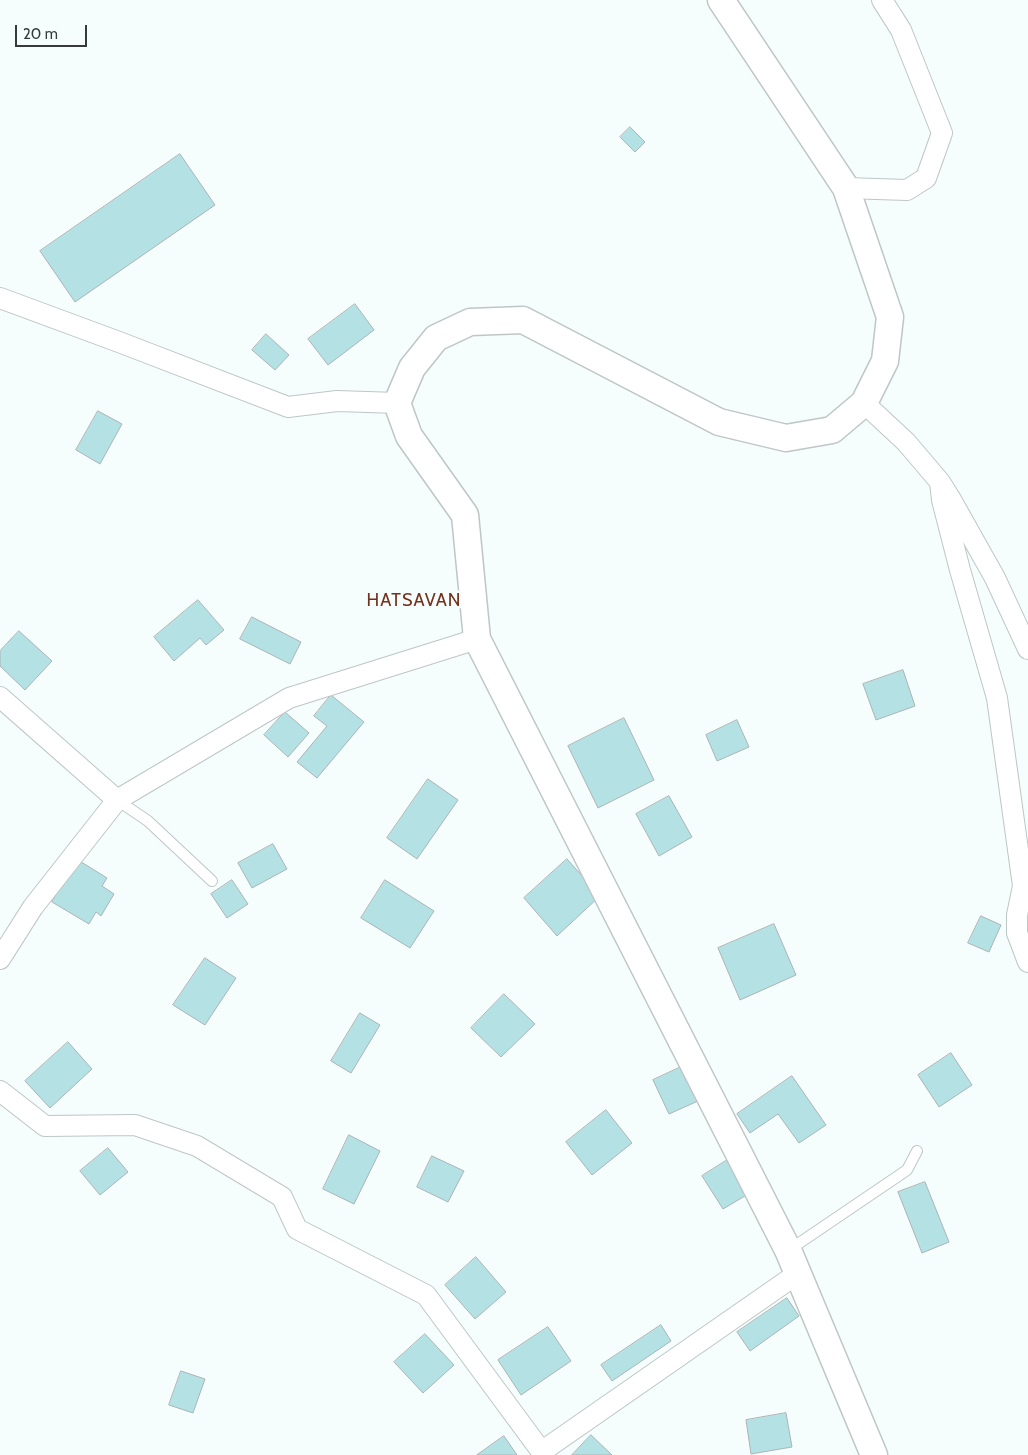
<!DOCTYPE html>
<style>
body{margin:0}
#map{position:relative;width:1028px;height:1455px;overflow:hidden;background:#f5fdfd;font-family:Cabin,sans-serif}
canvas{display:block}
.scale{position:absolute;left:15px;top:25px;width:72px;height:22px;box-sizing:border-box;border:2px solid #373a3a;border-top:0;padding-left:6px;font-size:15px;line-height:18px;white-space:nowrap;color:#373a3a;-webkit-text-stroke:4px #f5fdfd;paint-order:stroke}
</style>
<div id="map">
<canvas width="1028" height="1455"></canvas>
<div class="scale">20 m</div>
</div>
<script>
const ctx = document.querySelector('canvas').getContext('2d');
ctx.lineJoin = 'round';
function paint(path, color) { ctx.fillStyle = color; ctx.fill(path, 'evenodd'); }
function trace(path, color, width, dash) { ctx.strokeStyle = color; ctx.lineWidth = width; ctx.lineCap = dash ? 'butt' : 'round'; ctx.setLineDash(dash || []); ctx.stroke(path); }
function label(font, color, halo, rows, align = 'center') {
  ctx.font = font + ' Cabin,sans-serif'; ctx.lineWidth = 5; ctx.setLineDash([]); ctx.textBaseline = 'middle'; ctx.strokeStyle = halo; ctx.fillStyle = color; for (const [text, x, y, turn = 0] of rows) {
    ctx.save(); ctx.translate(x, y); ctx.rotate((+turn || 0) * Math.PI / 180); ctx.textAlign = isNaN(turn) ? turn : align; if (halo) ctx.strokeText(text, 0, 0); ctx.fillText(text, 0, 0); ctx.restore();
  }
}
const building = new Path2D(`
 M630,127L645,142L635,152L620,137Z
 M180,154L215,205L75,302L40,251Z
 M355,304L374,330L328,365L308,339Z
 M266,334L289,355L275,370L252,350Z
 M98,411L122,424L100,464L76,450Z
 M198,600L224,630L206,645L200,638L174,661L154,637Z
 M252,617L301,642L290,664L240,639Z
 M19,631L52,661L25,690L0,666V651Z
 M903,670L915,706L876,720L863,684Z
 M331,695L364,722L317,778L297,762L327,726L314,716Z
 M285,712L309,733L288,757L264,735Z
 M624,718L654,780L598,808L568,746Z
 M737,720L749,747L717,761L706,735Z
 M428,779L458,800L417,859L387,838Z
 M669,796L692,837L659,856L636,814Z
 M273,844L287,869L252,888L238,863Z
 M567,859L600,896L557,936L524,898Z
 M78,860L107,878L102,886L114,894L101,916L96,912L89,924L52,902Z
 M232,880L248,904L227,918L211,894Z
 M385,880L434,911L410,948L361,918Z
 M981,916L1001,925L989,952L968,943Z
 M774,924L796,975L740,1000L718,948Z
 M205,958L236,978L205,1025L173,1005Z
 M504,994L535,1024L501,1057L471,1028Z
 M360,1013L380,1025L351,1073L331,1061Z
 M68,1042L92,1069L50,1108L25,1081Z
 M951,1053L972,1085L939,1107L918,1075Z
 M681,1067L698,1101L669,1114L653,1080Z
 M792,1076L826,1125L799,1143L778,1114L750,1133L737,1114Z
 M606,1110L632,1143L592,1175L566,1142Z
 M349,1135L380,1151L354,1204L323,1189Z
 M108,1148L128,1172L100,1195L80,1171Z
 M432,1156L464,1171L448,1202L417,1187Z
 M729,1159L750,1193L723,1209L702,1176Z
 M925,1182L949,1242L922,1253L898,1192Z
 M476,1257L506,1292L475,1319L445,1285Z
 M787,1298L799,1316L750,1351L737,1332Z
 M661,1325L671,1341L612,1381L601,1365Z
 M548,1327L571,1361L521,1395L498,1360Z
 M425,1334L454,1365L423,1393L394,1362Z
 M181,1371L205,1379L193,1413L169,1405Z
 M786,1413L792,1447L751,1454L746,1420Z
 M591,1435L612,1455H572Z
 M504,1436L517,1455H477Z`);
const service = new Path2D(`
 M117,800L148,821L212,881
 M789,1250L907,1170L917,1151`);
const minor = new Path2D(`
 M846,188L907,190L926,178L942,133L901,30L882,0
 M0,298L119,342L288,407L337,401L397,403
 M864,403L906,442L940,482L950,498L995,578L1028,649
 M940,482L942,500L960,570L997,698L1023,886L1017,915V933L1028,962
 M0,697L117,800
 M0,959L33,907L117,800L289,698L477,639
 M0,1091L45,1126L135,1125L197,1146L282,1197L297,1229L426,1295L544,1455
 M541,1452L797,1274`);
const tertiary = new Path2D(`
 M721,0L846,188L890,317L885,361L864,403L832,430L786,438L719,422L523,320L470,322L436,338L412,368L397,403L409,436L465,515L477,639L788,1250L874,1455`);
const quarterNames = [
 ["HATSAVAN",414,601]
];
paint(building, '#b3e1e4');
trace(building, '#acb4b4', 1);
trace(service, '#bec6c6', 12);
trace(minor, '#bec6c6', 22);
trace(tertiary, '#bec6c6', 29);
trace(service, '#fff', 10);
trace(minor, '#fff', 20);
trace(tertiary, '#fff', 26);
ctx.letterSpacing = '1px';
label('18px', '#74311c', '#f5fdfd', quarterNames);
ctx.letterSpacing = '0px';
</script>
